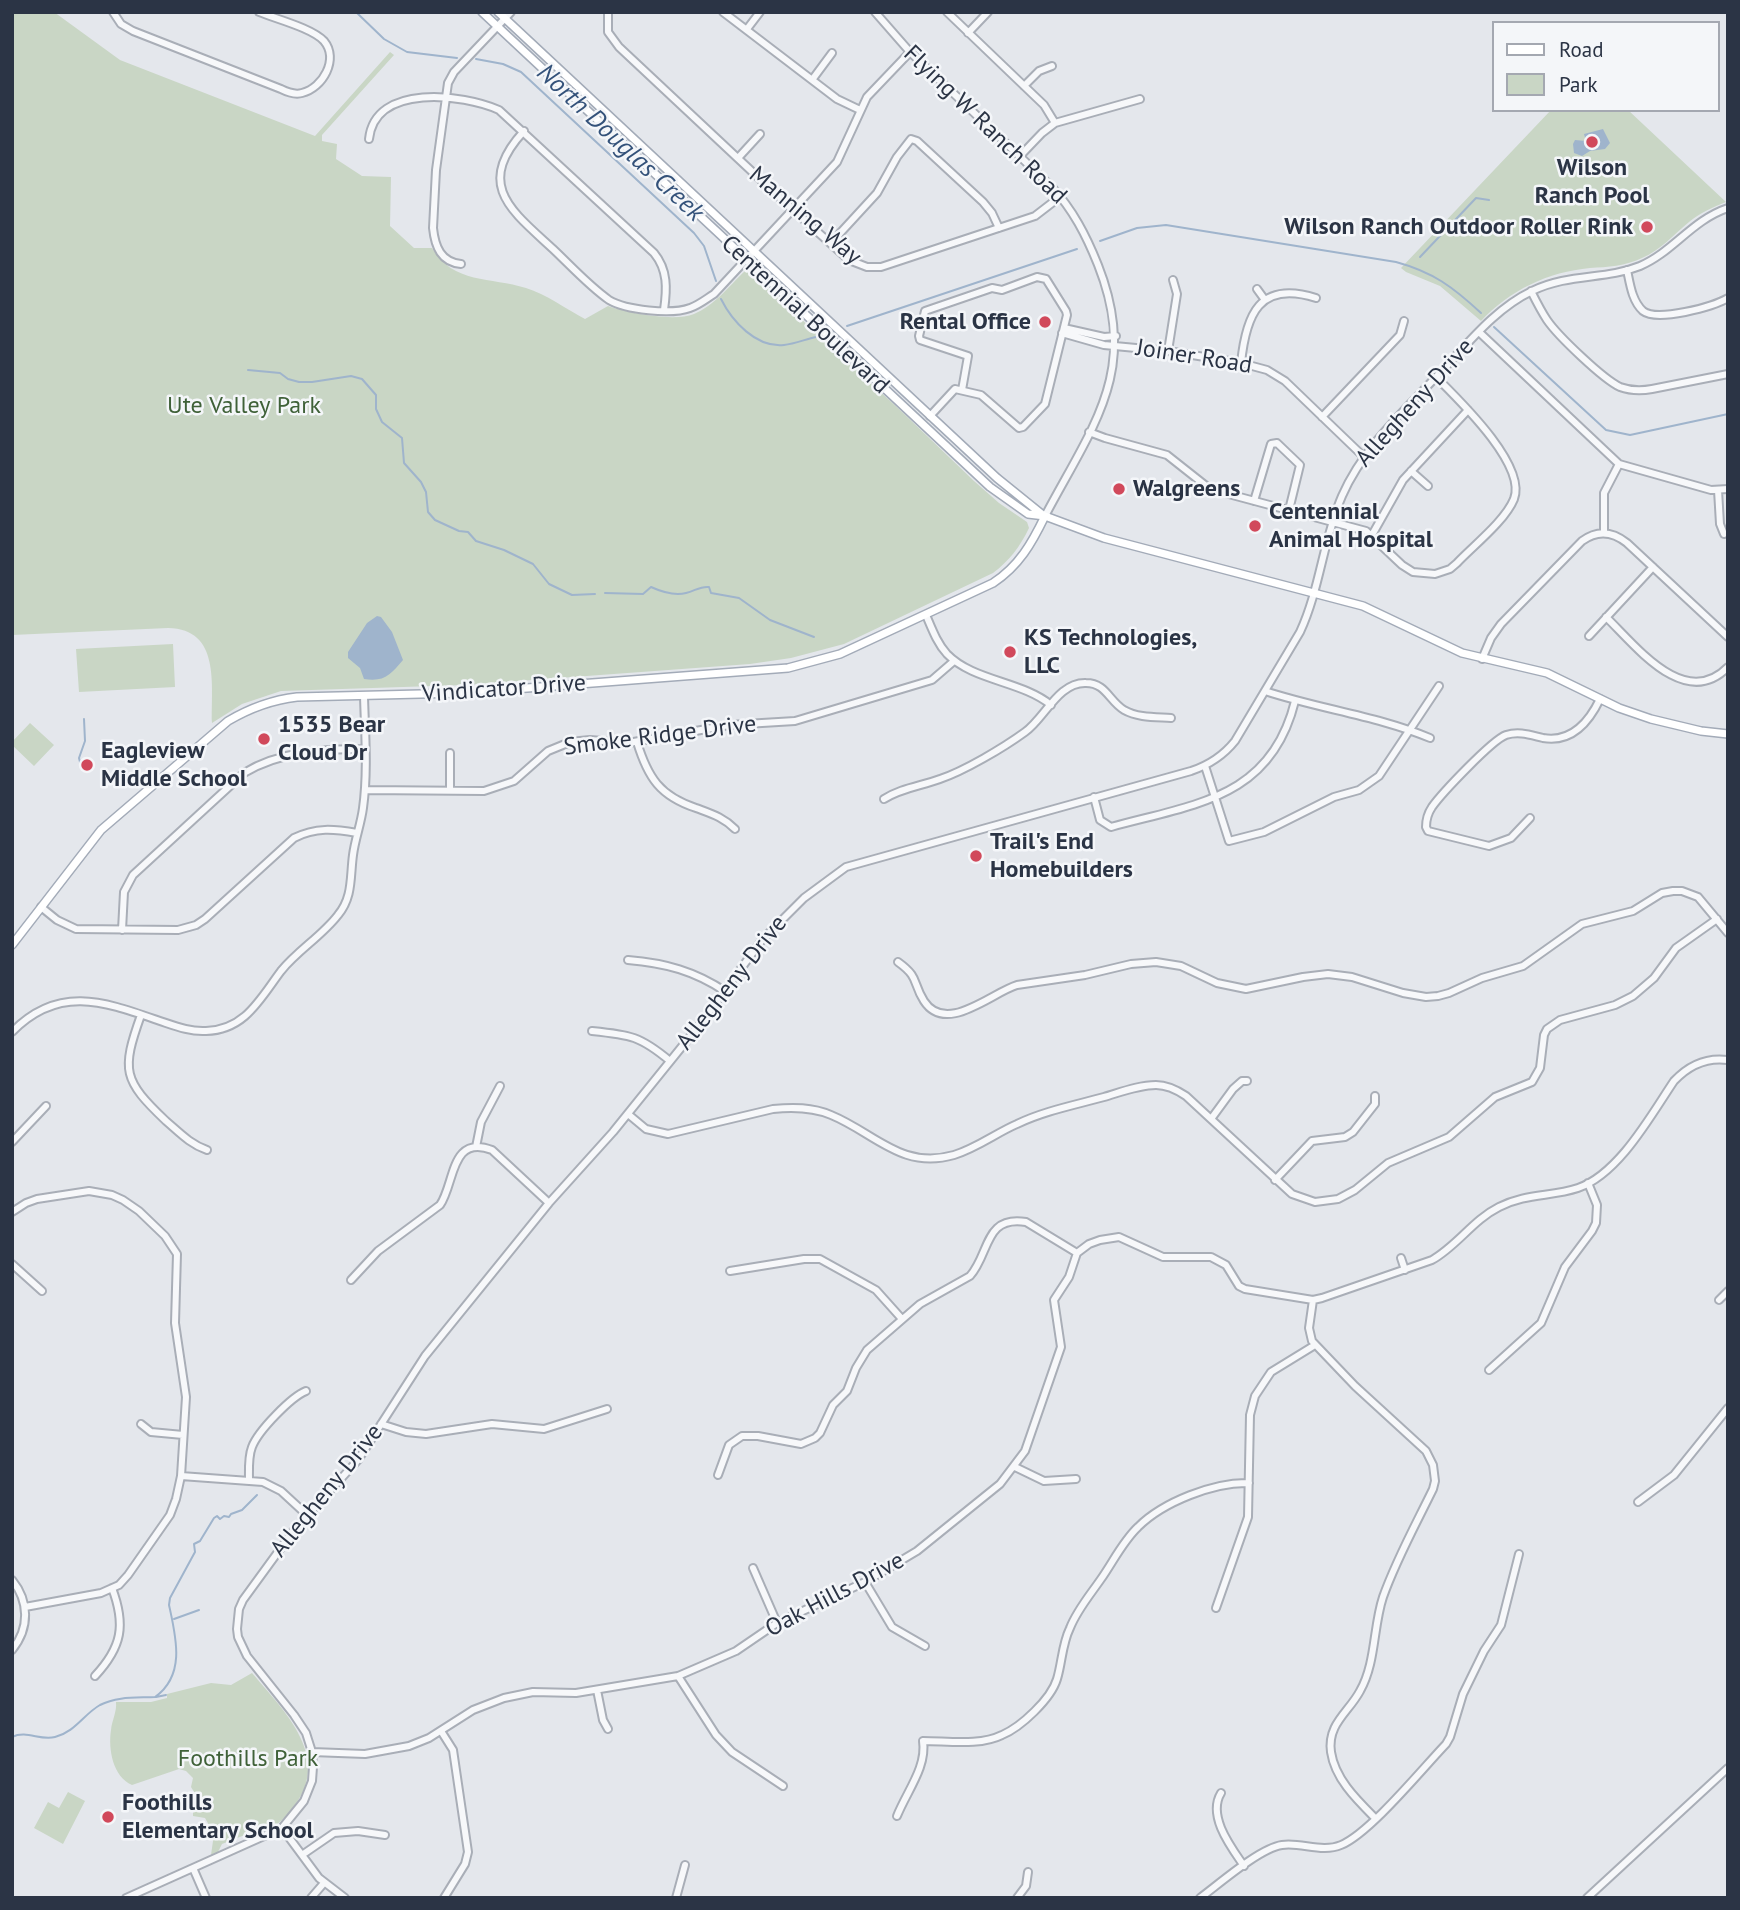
<!DOCTYPE html>
<style>
body{margin:0}
#map{position:relative;width:1740px;height:1910px;overflow:hidden;background:#e4e7ec;font-family:"PT Sans",sans-serif}
canvas{display:block}
.frame{position:absolute;inset:0;border:14px solid #2b3445;pointer-events:none}
.legend{position:absolute;left:1492px;top:21px;width:228px;height:91px;box-sizing:border-box;background:#f4f6f9;border:2px solid #a4a8b1;margin:0;padding:9px 12px;list-style:none;font-size:21px;color:#2b3445}
.legend li{display:flex;align-items:center;gap:14px;height:35px}
.legend b{width:35px;border:2px solid #a4a8b1}
</style>
<div id="map">
<canvas width="1740" height="1910"></canvas>
<div class="frame"></div>
<ul class="legend">
<li><b style="height:9px;background:#fff"></b>Road</li>
<li><b style="height:19px;background:#c9d6c5"></b>Park</li>
</ul>
</div>
<script>
const ctx = document.querySelector('canvas').getContext('2d');
ctx.lineJoin = 'round';
function paint(path, color) { ctx.fillStyle = color; ctx.fill(path, 'evenodd'); }
function trace(path, color, width, dash) { ctx.strokeStyle = color; ctx.lineWidth = width; ctx.lineCap = dash ? 'butt' : 'round'; ctx.setLineDash(dash || []); ctx.stroke(path); }
function label(font, color, halo, rows, align = 'center') {
  ctx.font = font + ' "PT Sans",sans-serif'; ctx.lineWidth = 5; ctx.setLineDash([]); ctx.textBaseline = 'middle'; ctx.strokeStyle = halo; ctx.fillStyle = color; for (const [text, x, y, turn = 0] of rows) {
    ctx.save(); ctx.translate(x, y); ctx.rotate((+turn || 0) * Math.PI / 180); ctx.textAlign = isNaN(turn) ? turn : align; if (halo) ctx.strokeText(text, 0, 0); ctx.fillText(text, 0, 0); ctx.restore();
  }
}
const green = new Path2D(`
 M12,12H54L120,60L315,136L390,52L394,55L322,135V141L337,144L336,159L362,176L391,177L390,226L414,248H432C453,284 491,277 526,288C546,294 566,309 585,319L608,306C628,313 674,322 694,314C714,306 729,286 745,271H749L900,410L974,481L999,503L1027,522L1029,528C1020,547 1009,561 993,573L844,644L791,658L750,664L464,685L281,691L242,704L212,723C211,685 221,629 168,628L12,635Z
 M1551,110H1628L1726,202C1713,207 1700,213 1689,222C1673,235 1661,250 1642,258C1625,266 1608,267 1590,268C1548,272 1510,290 1481,321L1440,286L1406,272L1401,268Z
 M173,644L175,687L79,692L76,649Z
 M30,723L54,745L34,766L12,745V742Z
 M252,1673C284,1711 335,1759 291,1810C284,1819 273,1831 260,1829L222,1844L218,1852L211,1855L214,1834L205,1818L193,1816V1797L196,1795L191,1787L193,1778L186,1771L179,1769L132,1785C113,1777 108,1749 111,1730C112,1720 117,1712 116,1702H151L167,1698V1694L211,1683L231,1685Z
 M68,1792L85,1801L63,1844L34,1828L48,1802L59,1808Z`);
const water = new Path2D(`
 M1603,129L1610,143L1605,149L1590,151L1582,156L1574,153L1573,144L1575,140L1586,141L1584,134Z
 M377,616L381,617L392,632L403,660C390,675 385,682 364,679L360,668L348,658V652L367,623Z`);
const stream = new Path2D(`
 M356,12L384,39L407,52L457,58
 M476,59L503,64L521,72L694,233L704,246L716,281
 M1100,241L1137,228L1166,225L1396,262C1433,272 1453,287 1481,313
 M1420,257L1476,198L1489,200
 M721,299C732,321 756,348 784,345C795,344 806,339 816,337
 M847,326L1077,249
 M1494,327L1606,430L1630,435L1728,414
 M248,370L280,373L288,379L299,382H312L351,376L362,379L376,395V409L382,422L402,438L404,463L421,482L426,492L428,512L435,520L459,531L468,532L476,541L504,550L533,564L549,584L572,595L595,594
 M605,593L643,594L651,587C662,592 674,596 686,593C695,591 700,586 709,587L711,593L739,598L770,620L814,637
 M81,766L79,758L85,741L84,719
 M174,1619L199,1610
 M156,1697L166,1695
 M12,1737C27,1730 40,1741 55,1737C75,1732 84,1714 100,1705C117,1696 137,1698 155,1697C186,1675 176,1637 169,1605L170,1598L195,1552L194,1544L200,1541L214,1518L217,1516L220,1519L224,1516L229,1517L231,1514L242,1510L257,1495`);
const minor = new Path2D(`
 M113,12L121,24L133,31L281,89C287,92 295,95 302,93C323,88 339,59 324,41C312,28 276,19 259,12
 M608,12V32L619,47L793,210L849,260L867,267H881L1035,216L1061,196
 M723,12L837,99L860,110
 M875,12L910,52L1052,187C1073,210 1086,235 1098,265C1140,371 1093,425 1045,516
 M947,12L1044,105L1055,123
 M747,29L760,12
 M968,33L988,12
 M812,80L832,53
 M1024,86L1039,71L1052,66
 M524,131C474,185 512,211 553,249C571,266 589,286 609,300C626,310 671,315 690,308C699,305 706,299 714,294L837,162L867,97L910,52
 M369,139C375,83 463,94 499,110L654,253C668,270 667,289 664,310
 M1020,156L1042,133L1055,123L1140,99
 M738,158L760,134
 M831,243L877,193L897,157L911,139L917,141L983,202L992,213L999,228
 M461,264C441,262 435,247 433,228L436,170L448,83L454,72L511,12
 M1627,270C1630,284 1632,301 1643,311C1657,322 1713,307 1728,298
 M1257,289L1265,300
 M1531,291C1536,301 1541,311 1547,320C1558,336 1603,379 1620,387C1631,391 1641,391 1652,389L1728,374
 M1064,328L1104,337L1116,336
 M1479,332L1619,464L1711,490L1728,489
 M1062,333L1104,345L1168,351L1241,363L1267,370L1285,381L1364,457
 M1168,351L1177,294L1173,280
 M1241,363C1246,315 1259,280 1316,298
 M930,416L955,389L981,395L1019,428L1023,427L1045,404L1067,315L1066,311L1046,279L1037,277L1002,290L992,288L925,311L919,336L920,340L968,356L962,390
 M1322,417L1400,335L1404,321
 M1089,432L1105,438L1167,455L1210,489L1366,531L1402,565L1413,572L1435,574L1450,569L1457,563C1473,546 1505,521 1514,499C1527,465 1459,400 1436,377
 M1411,471L1428,486
 M1718,490L1720,524L1724,534
 M1254,501L1271,444L1277,443L1300,465L1289,510
 M1604,533V493L1619,464
 M1372,535L1403,480L1468,410
 M926,615C932,629 937,643 947,654C973,681 1022,681 1051,705
 M1606,617C1636,646 1685,711 1728,667
 M1589,636L1653,567
 M1482,659L1491,638L1501,624L1582,541C1597,530 1612,531 1627,543L1728,637
 M1265,691C1319,709 1378,716 1430,738
 M637,742C648,778 660,796 696,808C712,814 723,817 735,829
 M1205,766L1229,841L1264,832L1334,797L1359,790L1379,776L1439,686
 M365,790L484,791L514,781L548,751L570,742L590,740L628,743L729,725L795,721L932,680L954,661
 M450,790V753
 M1094,797L1100,820L1111,827C1194,804 1271,799 1295,701
 M884,799C901,788 921,786 940,779C964,771 1003,748 1025,732C1045,718 1058,682 1086,683C1106,683 1109,701 1124,710C1138,718 1156,717 1171,718
 M1530,818L1511,838L1489,846L1428,831L1426,827C1426,820 1428,813 1432,807C1442,793 1492,740 1506,735C1519,731 1530,735 1543,738C1572,743 1589,722 1600,699
 M41,907L57,920L76,929L178,930L196,925L205,919L294,838C316,827 334,829 357,833
 M122,930L124,892L133,875L244,773C280,751 324,749 365,749
 M628,960C665,963 695,971 726,992
 M898,962C920,978 912,982 924,1001C946,1035 991,993 1017,985L1085,975L1131,964L1156,962L1181,966L1217,983L1246,989L1303,977L1328,974L1352,977L1403,993L1426,997L1438,996L1449,993L1482,978L1523,966L1582,924L1633,911L1662,893L1673,891H1682L1698,897L1728,933
 M141,1015C121,1071 123,1080 166,1121C180,1133 190,1144 207,1150
 M592,1031C631,1035 640,1036 670,1061
 M12,1032C59,984 105,1002 160,1021C175,1026 190,1032 206,1031C245,1030 260,999 281,971C298,950 322,936 338,915C353,897 350,877 353,855C355,839 361,824 363,808C368,772 365,733 364,696
 M628,1114L646,1129L668,1134L773,1109C793,1107 812,1107 831,1115C875,1133 901,1170 954,1155C977,1148 996,1133 1017,1124C1044,1111 1075,1105 1104,1097C1121,1092 1139,1085 1156,1085C1168,1085 1177,1090 1186,1096L1292,1194L1315,1202L1338,1199L1355,1190L1388,1163L1449,1137L1495,1097L1532,1082L1540,1068L1544,1035L1547,1029L1560,1020L1615,1005L1633,996L1654,978L1676,948L1717,919
 M1211,1119L1233,1089L1242,1081H1247
 M12,1142L46,1106
 M476,1147L481,1122L500,1086
 M1275,1180L1312,1141L1345,1137L1353,1132L1375,1104V1096
 M12,1212L26,1203L37,1199L89,1191L112,1195L123,1200L139,1211L165,1236L177,1254L175,1323L186,1397L181,1476L176,1499L170,1515L128,1575L119,1585L101,1593L25,1607
 M1401,1258L1405,1270
 M12,1264L42,1291
 M730,1271L804,1259H820L876,1290L902,1319
 M351,1280L378,1251L440,1205C455,1184 450,1134 492,1150L549,1203
 M1313,1300L1309,1328L1312,1341L1355,1386L1426,1451L1433,1465L1435,1481L1433,1489C1416,1524 1396,1560 1383,1597C1373,1627 1376,1663 1360,1691C1349,1712 1327,1724 1331,1752C1335,1779 1357,1800 1375,1818
 M1719,1300L1728,1291
 M1489,1370L1541,1323L1565,1267L1592,1231L1596,1223L1597,1205L1588,1183
 M141,1424L151,1432L183,1435
 M381,1424L406,1432L426,1434L492,1424L544,1429L607,1409
 M1015,1467L1044,1481L1076,1479
 M718,1475L729,1445L742,1436H758L801,1444L815,1438L820,1433L833,1405L847,1391L856,1368L867,1350L920,1304L970,1276C990,1254 984,1215 1026,1222L1077,1253
 M181,1476L263,1482L281,1491L307,1515
 M249,1480C249,1470 248,1457 252,1447C258,1431 291,1397 306,1391
 M1638,1502L1674,1475L1728,1408
 M753,1568L777,1623
 M12,1580C29,1601 30,1628 12,1650
 M865,1582L892,1627L925,1646
 M1216,1608L1248,1517L1250,1415L1255,1396L1271,1372L1315,1345
 M95,1676C122,1647 126,1625 112,1588
 M678,1676L716,1735L732,1752L783,1786
 M597,1690L603,1720L608,1729
 M441,1731L453,1750L468,1852L465,1864L444,1898
 M312,1752L365,1754L409,1746L429,1738L473,1710L504,1698L533,1692L576,1693L678,1676L736,1651L777,1623L865,1582L917,1551L1000,1484L1025,1451L1061,1347L1054,1300L1069,1277L1077,1253L1089,1244L1100,1240L1119,1237L1163,1257H1211L1226,1265L1239,1286L1245,1289L1313,1300L1322,1298L1432,1260C1457,1246 1473,1220 1499,1207C1526,1193 1551,1197 1578,1188C1619,1174 1651,1115 1674,1081C1689,1065 1706,1057 1728,1060
 M1221,1793C1207,1816 1231,1847 1244,1866
 M897,1816C907,1791 927,1767 923,1741C948,1741 980,1746 1002,1735C1021,1727 1051,1699 1057,1679C1062,1663 1062,1644 1070,1628C1077,1610 1090,1595 1101,1579C1113,1562 1123,1541 1138,1527C1163,1502 1214,1482 1249,1483
 M282,1828L319,1878L345,1898
 M302,1855L334,1833L358,1831L385,1835
 M193,1868L206,1898
 M126,1898L282,1828L304,1801L312,1781L313,1767L312,1752L306,1733L294,1715L247,1656L238,1637L237,1629L239,1609L243,1600L294,1530L358,1460L425,1356L549,1203L613,1132L701,1023L762,940L804,898L846,867L1191,771C1209,765 1223,756 1235,741L1300,632C1320,589 1323,540 1342,496C1363,448 1402,413 1437,376C1466,346 1494,309 1532,291C1569,273 1605,280 1640,266C1673,252 1692,220 1728,208
 M311,1898L324,1883
 M676,1898L685,1865
 M1017,1898L1026,1886L1028,1872
 M1200,1898C1219,1884 1260,1848 1282,1845C1301,1842 1322,1853 1341,1845C1370,1833 1422,1769 1446,1744L1450,1737L1463,1694L1484,1651L1501,1625L1519,1554
 M1587,1898L1728,1768`);
const major = new Path2D(`
 M482,12L990,487L1028,514L1045,516L1104,538L1363,606L1462,653L1547,673L1619,708L1651,719L1701,731L1728,734
 M498,12L997,478L1044,516
 M12,945L101,830L228,721C250,708 271,700 297,697L462,693L788,668L840,654L993,583C1019,566 1032,543 1045,516`);
const markers = [
 [1592,142,7,"#d1495b"],
 [1647,227,7,"#d1495b"],
 [1045,322,7,"#d1495b"],
 [1119,489,7,"#d1495b"],
 [1255,526,7,"#d1495b"],
 [1010,652,7,"#d1495b"],
 [264,739,7,"#d1495b"],
 [87,765,7,"#d1495b"],
 [976,856,7,"#d1495b"],
 [108,1817,7,"#d1495b"]
];
const streetNames = [
 ["Flying W Ranch Road",985,125,44],
 ["Manning Way",805,216,40],
 ["Centennial Boulevard",805,315,43],
 ["Joiner Road",1194,357,9],
 ["Allegheny Drive",1415,403,-48],
 ["Vindicator Drive",504,689,-4],
 ["Smoke Ridge Drive",660,736,-7],
 ["Allegheny Drive",732,983,-52],
 ["Allegheny Drive",327,1491,-51],
 ["Oak Hills Drive",835,1595,-28]
];
const poiNames = [
 ["Wilson",1592,168,"center"],
 ["Ranch Pool",1592,196,"center"],
 ["Wilson Ranch Outdoor Roller Rink",1633,227,"right"],
 ["Rental Office",1031,322,"right"],
 ["Walgreens",1133,489],
 ["Centennial",1269,512],
 ["Animal Hospital",1269,540],
 ["KS Technologies,",1024,638],
 ["LLC",1024,666],
 ["1535 Bear",278,725],
 ["Cloud Dr",278,753],
 ["Eagleview",101,751],
 ["Middle School",101,779],
 ["Trail's End",990,842],
 ["Homebuilders",990,870],
 ["Foothills",122,1803],
 ["Elementary School",122,1831]
];
const parkNames = [
 ["Ute Valley Park",244,406],
 ["Foothills Park",248,1759]
];
const waterNames = [
 ["North Douglas Creek",620,143,43]
];
paint(green, '#c9d6c5');
paint(water, '#9fb4cc');
trace(stream, '#9fb4cc', 2);
trace(minor, '#a9aeb7', 10);
trace(major, '#a3abb8', 10);
trace(minor, '#f7f8fa', 6);
trace(major, '#fff', 7);
for (const [x, y, r, color] of markers) { const dot = new Path2D(); dot.arc(x, y, r, 0, 2 * Math.PI); ctx.fillStyle = color; ctx.fill(dot); trace(dot, '#f4f6f9', 2.5); }
label('24px', '#2b3445', '#f4f6f9', streetNames);
label('bold 24px', '#2b3445', '#f4f6f9', poiNames, 'left');
label('24px', '#3f6138', '#f4f6f9', parkNames);
label('italic 26px', '#34527a', '#f4f6f9', waterNames);
</script>
